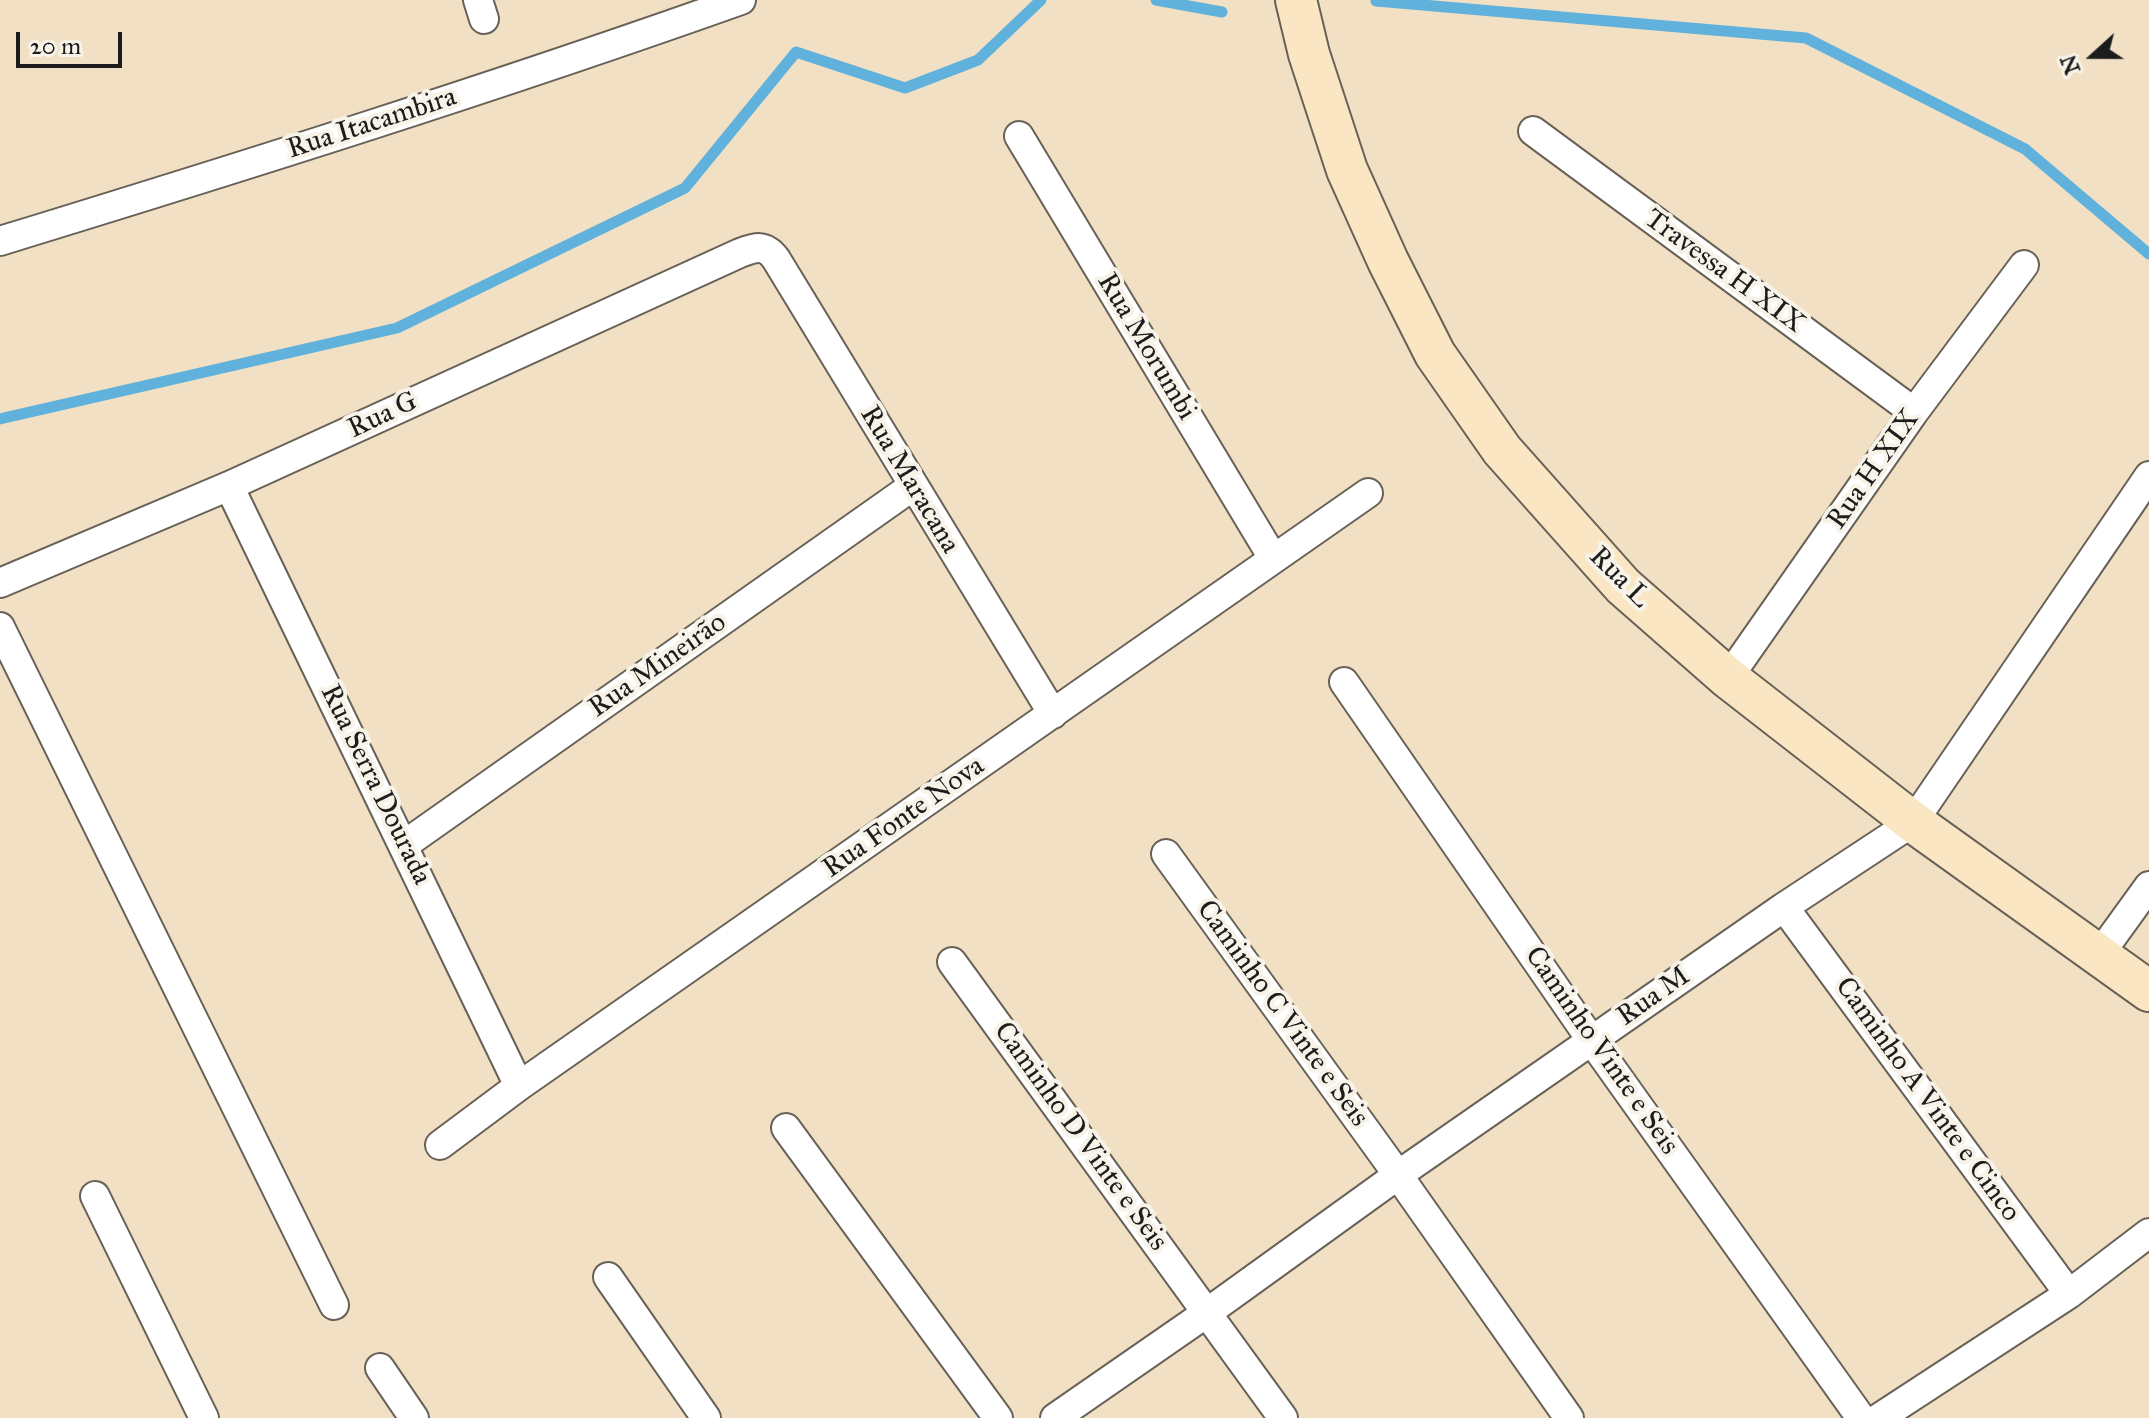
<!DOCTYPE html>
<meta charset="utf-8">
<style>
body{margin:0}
#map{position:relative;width:2149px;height:1418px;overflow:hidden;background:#f2e0c4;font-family:"IM FELL Great Primer",serif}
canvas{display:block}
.north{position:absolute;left:2053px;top:16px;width:80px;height:80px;-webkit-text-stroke:6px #f7f3e8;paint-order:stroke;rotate:249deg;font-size:22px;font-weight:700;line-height:32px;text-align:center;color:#1c1c1c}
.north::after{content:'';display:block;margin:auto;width:28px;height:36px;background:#1c1c1c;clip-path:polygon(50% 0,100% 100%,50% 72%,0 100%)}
.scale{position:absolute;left:16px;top:32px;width:106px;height:36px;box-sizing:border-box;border:4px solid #1c1c1c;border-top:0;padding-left:10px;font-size:24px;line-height:28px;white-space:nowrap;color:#1c1c1c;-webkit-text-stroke:6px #f7f3e8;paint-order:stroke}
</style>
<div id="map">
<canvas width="2149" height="1418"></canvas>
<div class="north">N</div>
<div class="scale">20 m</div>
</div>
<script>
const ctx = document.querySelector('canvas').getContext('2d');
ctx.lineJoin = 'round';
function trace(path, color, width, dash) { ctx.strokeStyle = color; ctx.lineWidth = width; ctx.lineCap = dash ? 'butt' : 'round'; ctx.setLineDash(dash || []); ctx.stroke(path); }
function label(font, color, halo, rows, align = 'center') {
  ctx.font = font + ' "IM FELL Great Primer",serif'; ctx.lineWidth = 8; ctx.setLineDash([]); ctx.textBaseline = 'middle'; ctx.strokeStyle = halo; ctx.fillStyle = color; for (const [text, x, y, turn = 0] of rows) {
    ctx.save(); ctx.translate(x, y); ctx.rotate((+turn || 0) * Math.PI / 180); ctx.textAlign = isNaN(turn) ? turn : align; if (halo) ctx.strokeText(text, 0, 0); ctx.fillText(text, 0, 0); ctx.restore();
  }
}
const stream = new Path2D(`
 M1156,0L1222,12
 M1376,1L1806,38L2025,149L2149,254
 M0,419L397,328L685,188L796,52L905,88L978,60L1041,0`);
const street = new Path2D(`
 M478,0L484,19
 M1533,131L1914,412
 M1019,136L1273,558
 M0,241C248,165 496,87 741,0
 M229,486L519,1086
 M0,583L229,486L740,253C756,247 765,244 776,259L1053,714
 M0,627L334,1305
 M1728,678L1914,412L2024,265
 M1344,682L1592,1041L1861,1418
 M404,845L913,486
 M1166,854L1398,1175L1569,1418
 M1784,907L2069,1294
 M2099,955L2149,886
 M952,962L1283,1418
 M786,1128L998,1418
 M440,1145L519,1086L1368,493
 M95,1196L204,1418
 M608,1277L706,1418
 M380,1368L414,1418
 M1055,1418L1208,1312L1398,1175L1784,907L1913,822L2149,476
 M1879,1418L2069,1294L2149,1233`);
const secondary = new Path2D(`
 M1296,0L1309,54L1347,170L1388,261L1435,354L1502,450L1623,586L1728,678L1913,822L2149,991`);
const streetNames = [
 ["Rua Itacambira",372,124,-18],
 ["Travessa H XIX",1724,272,36],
 ["Rua Morumbi",1146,347,59],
 ["Rua G",383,416,-25],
 ["Rua H XIX",1874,470,-55],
 ["Rua Maracana",909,480,59],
 ["Rua L",1619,578,45],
 ["Rua Mineirão",658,666,-35],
 ["Rua Serra Dourada",375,785,64],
 ["Rua Fonte Nova",904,818,-35],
 ["Rua M",1654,997,-35],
 ["Caminho C Vinte e Seis",1282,1014,54],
 ["Caminho Vinte e Seis",1601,1051,55],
 ["Caminho A Vinte e Cinco",1927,1100,54],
 ["Caminho D Vinte e Seis",1080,1137,54]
];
trace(stream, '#60b1db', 11);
trace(street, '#676157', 32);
trace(secondary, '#676157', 44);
trace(street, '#fff', 28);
trace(secondary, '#fbe6c4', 40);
label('28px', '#1c1c1c', '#f7f3e8', streetNames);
</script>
